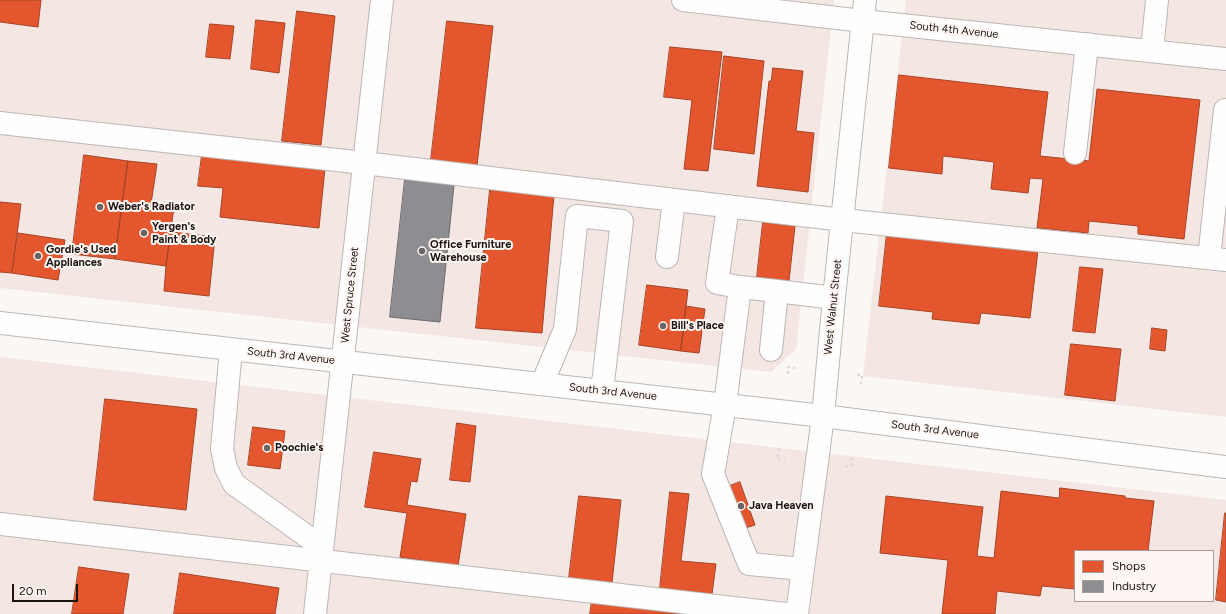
<!DOCTYPE html>
<style>
body{margin:0}
#map{position:relative;width:1226px;height:614px;overflow:hidden;background:#fbf7f5;font-family:Figtree,sans-serif}
canvas{display:block}
.legend{position:absolute;left:1074px;top:550px;width:140px;height:52px;box-sizing:border-box;background:#fef6f2;border:1px solid #a39c99;margin:0;padding:5px 7px;list-style:none;font-size:12px;color:#1b1614}
.legend li{display:flex;align-items:center;gap:8px;height:20px}
.legend b{width:20px;border:1px solid #a39c99}
.scale{position:absolute;left:12px;top:584px;width:66px;height:18px;box-sizing:border-box;border:2px solid #1b1614;border-top:0;padding-left:5px;font-size:12px;line-height:14px;white-space:nowrap;color:#1b1614;-webkit-text-stroke:3px #fef6f2;paint-order:stroke}
</style>
<div id="map">
<canvas width="1226" height="614"></canvas>
<ul class="legend">
<li><b style="height:11px;background:#e4572e"></b>Shops</li>
<li><b style="height:11px;background:#8d8d92"></b>Industry</li>
</ul>
<div class="scale">20 m</div>
</div>
<script>
const ctx = document.querySelector('canvas').getContext('2d');
ctx.lineJoin = 'round';
function paint(path, color) { ctx.fillStyle = color; ctx.fill(path, 'evenodd'); }
function trace(path, color, width, dash) { ctx.strokeStyle = color; ctx.lineWidth = width; ctx.lineCap = dash ? 'butt' : 'round'; ctx.setLineDash(dash || []); ctx.stroke(path); }
function label(font, color, halo, rows, align = 'center') {
  ctx.font = font + ' Figtree,sans-serif'; ctx.lineWidth = 4; ctx.setLineDash([]); ctx.textBaseline = 'middle'; ctx.strokeStyle = halo; ctx.fillStyle = color; for (const [text, x, y, turn = 0] of rows) {
    ctx.save(); ctx.translate(x, y); ctx.rotate((+turn || 0) * Math.PI / 180); ctx.textAlign = isNaN(turn) ? turn : align; if (halo) ctx.strokeText(text, 0, 0); ctx.fillText(text, 0, 0); ctx.restore();
  }
}
const commercial = new Path2D(`
 M0,0H834L796,349L771,372L0,288Z
 M906,0H1226V417L863,376Z
 M0,357L1226,500V614H0ZM1075,551H1213V601H1075Z`);
const shops = new Path2D(`
 M0,0H41L38,27L0,22Z
 M297,11L335,16L321,145L282,141Z
 M256,20L285,23L279,73L251,69Z
 M447,21L493,26L477,166L431,160Z
 M210,24L234,26L230,59L206,57Z
 M670,47L722,52L708,171L684,169L692,100L664,97Z
 M724,56L764,61L754,154L714,149Z
 M773,68L803,71L796,131L814,133L808,192L757,186L769,81H771Z
 M899,75L1048,92L1040,156L1089,161L1097,89L1200,100L1184,239L1138,234V226L1089,221L1088,233L1037,228L1043,179L1030,178L1028,193L991,189L994,162L943,156L942,174L889,168Z
 M84,155L128,161L115,259L72,254Z
 M202,155L325,168L319,228L220,217L223,188L198,186Z
 M128,161L157,164L151,204L174,207L166,266L115,259Z
 M490,190L554,195L542,333L476,328Z
 M0,202L21,204L12,273L0,272Z
 M763,222L795,226L789,281L757,277Z
 M171,232L215,237L209,296L164,291L166,266Z
 M18,233L65,240L58,280L12,273Z
 M887,233L1038,250L1030,318L981,313L979,324L932,319L933,312L879,306Z
 M1080,267L1103,269L1095,333L1073,331Z
 M647,285L688,290L681,351L639,345Z
 M686,306L705,309L699,353L681,351Z
 M1152,328L1167,330L1165,351L1150,349Z
 M1071,344L1121,349L1115,401L1065,395Z
 M105,399L197,409L186,510L94,500Z
 M457,423L476,426L470,482L450,480Z
 M253,427L285,431L280,469L248,465Z
 M374,452L421,459L417,482L411,481L407,505L466,514L458,566L400,557L407,513L365,507Z
 M740,482L755,525L742,529L727,487Z
 M1060,488L1125,496V498L1154,501L1148,551H1075V589L1042,586L1040,596L997,591L995,614H942L948,560L880,553L886,496L983,507L977,556L994,558L1001,491L1059,498Z
 M670,492L689,494L681,561L716,564L712,594L660,588Z
 M579,496L621,500L612,583L569,578Z
 M1225,513H1226V602L1216,600Z
 M79,567L129,574L123,614H72Z
 M180,573L279,588L275,614H174Z
 M592,601L710,614H590Z`);
const industry = new Path2D(`
 M405,179L454,185L440,322L390,317Z`);
const path = new Path2D(`
 M788,374V367L795,368
 M857,375H862L861,384
 M779,448L777,459H785
 M845,466H851L852,457`);
const minor = new Path2D(`
 M683,0L863,21L1226,59
 M1152,51L1157,0
 M0,123L364,163L843,220L1226,260
 M1075,153L1087,44
 M728,206L717,283L740,287L725,405L713,474L749,564L803,569
 M667,257L674,200
 M1209,258L1225,110
 M740,287L777,291L771,350
 M777,291L834,298
 M0,323L823,416L1226,467
 M231,349L222,449L226,468L234,484L322,547
 M542,384L565,329L577,216L622,221L602,391
 M0,524L786,614
 M315,614L382,0
 M797,614L823,416L834,298L865,0`);
const markers = [
 [100,207,4,"#696563"],
 [144,233,4,"#696563"],
 [422,251,4,"#696563"],
 [38,256,4,"#696563"],
 [663,326,4,"#696563"],
 [267,448,4,"#696563"],
 [741,506,4,"#696563"]
];
const streetNames = [
 ["South 4th Avenue",954,30,6],
 ["West Spruce Street",350,295,-84],
 ["West Walnut Street",833,307,-84],
 ["South 3rd Avenue",291,356,6],
 ["South 3rd Avenue",613,392,6],
 ["South 3rd Avenue",935,430,7]
];
const poiNames = [
 ["Weber's Radiator",108,207],
 ["Yergen's",152,227],
 ["Paint & Body",152,240],
 ["Office Furniture",430,245],
 ["Warehouse",430,258],
 ["Gordie's Used",46,250],
 ["Appliances",46,263],
 ["Bill's Place",671,326],
 ["Poochie's",275,448],
 ["Java Heaven",749,506]
];
paint(commercial, '#f4e6e3');
paint(shops, '#e4572e');
trace(shops, '#a84426', 1);
paint(industry, '#8d8d92');
trace(industry, '#6b696c', 1);
trace(minor, '#bbb7b5', 24);
trace(path, '#dcdbda', 2.5, [3, 3]);
trace(minor, '#fefefe', 22);
for (const [x, y, r, color] of markers) { const dot = new Path2D(); dot.arc(x, y, r, 0, 2 * Math.PI); ctx.fillStyle = color; ctx.fill(dot); trace(dot, '#fef6f2', 1.5); }
label('11px', '#1b1614', '#fef6f2', streetNames);
label('bold 11px', '#1b1614', '#fef6f2', poiNames, 'left');
</script>
